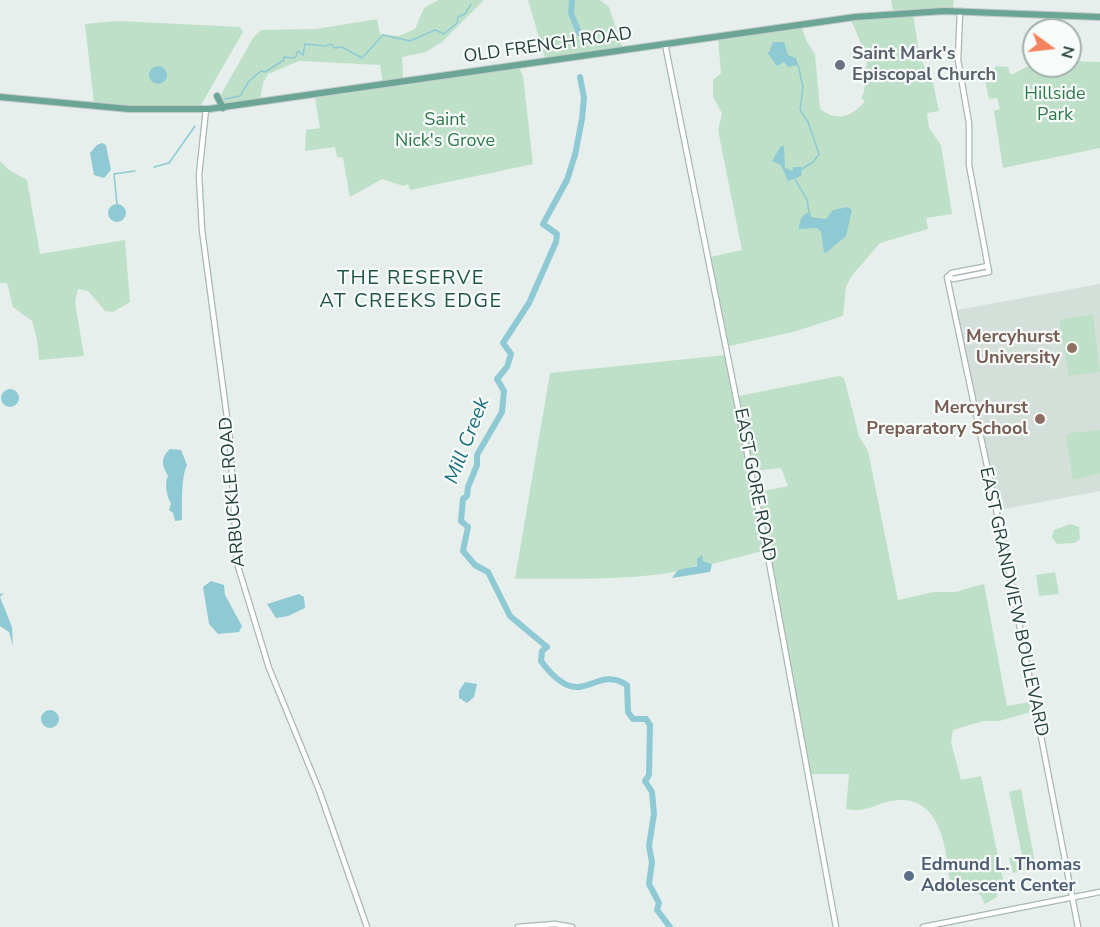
<!DOCTYPE html>
<style>
body{margin:0}
#map{position:relative;width:1100px;height:927px;overflow:hidden;background:#e6efeb;font-family:"Nunito Sans",sans-serif}
canvas{display:block}
.north{position:absolute;left:1022px;top:18px;width:60px;height:60px;box-sizing:border-box;background:#f7fbf9;border:2px solid #a3b1ad;border-radius:50%;rotate:105deg;font-size:16px;font-weight:700;line-height:24px;text-align:center;color:#24423a}
.north::after{content:'';display:block;margin:auto;width:21px;height:27px;background:#f4845f;clip-path:polygon(50% 0,100% 100%,50% 72%,0 100%)}
</style>
<div id="map">
<canvas width="1100" height="927"></canvas>
<div class="north">N</div>
</div>
<script>
const ctx = document.querySelector('canvas').getContext('2d');
ctx.lineJoin = 'round';
function paint(path, color) { ctx.fillStyle = color; ctx.fill(path, 'evenodd'); }
function trace(path, color, width, dash) { ctx.strokeStyle = color; ctx.lineWidth = width; ctx.lineCap = dash ? 'butt' : 'round'; ctx.setLineDash(dash || []); ctx.stroke(path); }
function label(font, color, halo, rows, align = 'center') {
  ctx.font = font + ' "Nunito Sans",sans-serif'; ctx.lineWidth = 4.5; ctx.setLineDash([]); ctx.textBaseline = 'middle'; ctx.strokeStyle = halo; ctx.fillStyle = color; for (const [text, x, y, turn = 0] of rows) {
    ctx.save(); ctx.translate(x, y); ctx.rotate((+turn || 0) * Math.PI / 180); ctx.textAlign = isNaN(turn) ? turn : align; if (halo) ctx.strokeText(text, 0, 0); ctx.fillText(text, 0, 0); ctx.restore();
  }
}
const built = new Path2D(`
 M1100,284V491L999,510L957,310Z`);
const green = new Path2D(`
 M438,0H484L442,42L426,52L402,57L403,80L383,84L380,65L299,61L268,74L263,83L260,101L227,105L219,98L253,38L261,30L316,29L377,19L380,34L399,36L415,29L424,8Z
 M528,0H600L609,7L622,47L545,58Z
 M891,0H954L953,8L893,10Z
 M913,14L920,58L933,83L939,111L927,113L929,128L941,145L952,214L926,218L928,229L880,243L851,277L846,287L843,316L793,332L729,346L711,257L742,250L718,130L722,113L713,97V80L721,73L718,39L801,26L807,42L815,54L820,109C837,122 852,117 865,101L861,98L864,92L867,58L851,20Z
 M118,21L240,27L243,32L201,105L150,107L94,103L85,24Z
 M1070,61L1100,62V148L1003,168L994,111L1000,109L997,98L989,99L985,81L996,66L1008,67L1010,74H1013L1034,63V66H1070Z
 M519,68L523,76L533,164L410,190L408,184L403,186L382,179L350,197L343,158L337,157L335,147L305,151L306,130L320,128L315,98Z
 M0,161L9,170L27,180L40,254L125,240L130,302L113,312L105,311L88,291L78,289L75,302L84,356L39,360L37,339L32,321L13,307L7,283H0Z
 M1093,314L1100,372L1069,376L1059,320Z
 M726,355L766,550L712,564L703,561C677,583 553,578 515,579L550,373Z
 M839,376L844,378L859,436L868,451L898,600L934,592H955L984,584L1007,706L1029,702L1031,712L999,721H983L953,730L951,742L961,780L981,776L1003,879L996,888L997,897L985,904L981,896L968,884L955,890L950,882C946,846 940,792 891,801C872,805 867,813 846,809L849,774H810L758,492L788,486L781,468L753,471L739,396Z
 M1100,430V473L1073,480L1066,437L1070,433Z
 M1070,524L1079,527L1080,539L1075,543L1057,544L1052,537L1054,530Z
 M1055,572L1059,594L1039,596L1036,575Z
 M1021,789L1036,868L1013,873L1009,858L1022,855L1009,792Z`);
const water = new Path2D(`
 M773,42H784L788,55L796,58L798,65L788,67L784,62L777,66L767,52H769Z
 M149 75a9 9 0 1 1 18 0a9 9 0 1 1-18 0Z
 M102,143L106,145L111,170L104,178L94,175L90,153L97,145Z
 M781,146H784L785,168L793,171V167H802L801,176L788,181L781,165L772,161Z
 M108 213a9 9 0 1 1 18 0a9 9 0 1 1-18 0Z
 M848,207L852,210L846,236L827,252L824,253L821,232L817,228L799,229C799,221 802,214 810,212L811,217L826,219L833,210Z
 M1 398a9 9 0 1 1 18 0a9 9 0 1 1-18 0Z
 M170,449L181,450L187,465C181,477 182,504 182,520L175,521L173,513L169,510L171,504C167,497 164,483 168,476C162,465 160,458 170,449Z
 M702,555L703,561L712,564L710,572L672,578L678,570L697,566V559Z
 M211,581L224,585L225,595L242,626L239,632L218,634L209,624L203,587Z
 M4,593L0,597L12,627L13,646L9,632L0,626V594Z
 M299,594L304,597L305,608L288,616L276,618L267,604Z
 M465,682L477,684L474,697L467,703L459,698V691Z
 M41 719a9 9 0 1 1 18 0a9 9 0 1 1-18 0Z`);
const stream = new Path2D(`
 M798,65L803,87L800,110L808,122L819,154L813,162L802,169
 M225,99L240,96L249,81L261,71L265,72L284,60V57L295,58L298,51L303,55L305,44L325,46L331,44L335,48L342,47L362,58L383,35L410,41L435,30L444,34L457,23L458,17L465,14L471,4
 M154,167L169,163L195,126
 M795,179L807,200L809,212
 M117,204L114,174L135,171`);
const river = new Path2D(`
 M572,0L571,13L579,33
 M580,77L584,98L582,119L575,155L567,180L543,224L557,234L556,242L529,303L503,343L511,354L507,367L497,379L504,391L502,412L477,455V465L468,487L467,496L463,499L461,521L468,527L463,551L475,565L488,572L510,616L547,647L542,651L541,661C582,716 592,663 627,685L628,712L633,719H646L650,725L649,775L645,781L652,792L654,814L649,846L652,862L649,884L659,903L657,910L670,927`);
const tertiary = new Path2D(`
 M665,44L769,562L836,927
 M206,109L199,175L202,230L230,440L237,563L269,668L319,790L367,927
 M988,266L952,273L947,277L1005,551L1078,927
 M949,277L953,279L989,272L969,165V123L958,60L960,11
 M518,927L555,924L572,927
 M923,927L1100,892`);
const primary = new Path2D(`
 M217,96L223,108
 M0,97L129,109H209L855,17L944,11L1100,17`);
const markers = [
 [840,65,6,"#6b7280"],
 [1072,348,6,"#8d6e63"],
 [1040,419,6,"#8d6e63"],
 [909,876,6,"#5c6f8a"]
];
const streetNames = [
 ["OLD FRENCH ROAD",548,46,-8],
 ["EAST GORE ROAD",754,485,79],
 ["ARBUCKLE ROAD",233,492,-95],
 ["EAST GRANDVIEW BOULEVARD",1013,602,78]
];
const worshipNames = [
 ["Saint Mark's",852,55],
 ["Episcopal Church",852,76]
];
const parkNames = [
 ["Hillside",1055,95],
 ["Park",1055,116],
 ["Saint",445,121],
 ["Nick's Grove",445,142]
];
const educationNames = [
 ["Mercyhurst",1060,338],
 ["University",1060,359],
 ["Mercyhurst",1028,409],
 ["Preparatory School",1028,430]
];
const serviceNames = [
 ["Edmund L. Thomas",921,866],
 ["Adolescent Center",921,887]
];
const neighbourhoodNames = [
 ["THE RESERVE",411,279],
 ["AT CREEKS EDGE",411,302]
];
const waterNames = [
 ["Mill Creek",468,441,-69]
];
paint(built, '#d4dfda');
paint(green, '#bfe0c8');
paint(water, '#8ec9d4');
trace(stream, '#8ec9d4', 1.5);
trace(river, '#8ec9d4', 6);
trace(tertiary, '#a8b8b2', 7);
trace(primary, '#c2cac8', 8);
trace(tertiary, '#fff', 4.5);
trace(primary, '#6aa596', 6);
for (const [x, y, r, color] of markers) { const dot = new Path2D(); dot.arc(x, y, r, 0, 2 * Math.PI); ctx.fillStyle = color; ctx.fill(dot); trace(dot, '#f7fbf9', 2); }
label('18px', '#24423a', '#f7fbf9', streetNames);
label('bold 18px', '#5b616d', '#f7fbf9', worshipNames, 'left');
label('18px', '#2d7a4b', '#f7fbf9', parkNames);
label('bold 18px', '#785e54', '#f7fbf9', educationNames, 'right');
label('bold 18px', '#4e5e75', '#f7fbf9', serviceNames, 'left');
ctx.letterSpacing = '1.5px';
label('20px', '#1f5548', '#f7fbf9', neighbourhoodNames);
ctx.letterSpacing = '0px';
label('italic 20px', '#1c6f80', '#f7fbf9', waterNames);
</script>
